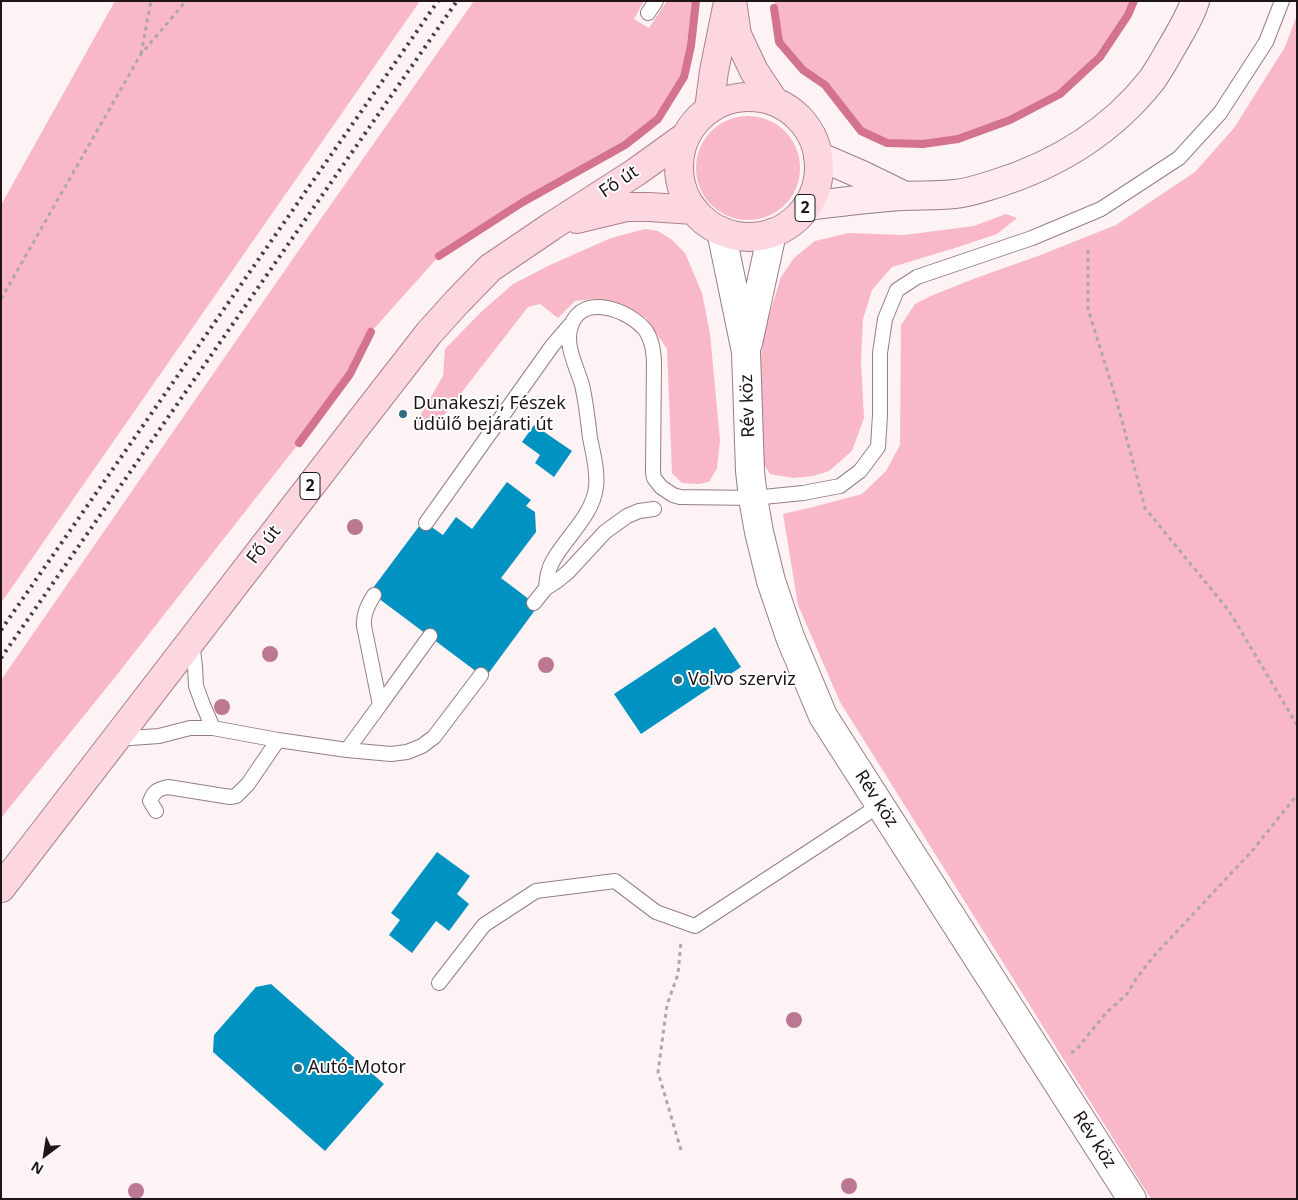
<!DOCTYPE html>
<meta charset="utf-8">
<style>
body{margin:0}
#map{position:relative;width:1298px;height:1200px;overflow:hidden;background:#fdf2f4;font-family:"Noto Sans",sans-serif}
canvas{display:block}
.frame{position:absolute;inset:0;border:2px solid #1f1518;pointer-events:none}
.north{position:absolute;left:20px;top:1130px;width:50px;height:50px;-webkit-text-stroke:4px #fff;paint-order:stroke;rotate:211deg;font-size:14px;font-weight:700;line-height:20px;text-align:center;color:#1f1518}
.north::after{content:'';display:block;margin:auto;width:18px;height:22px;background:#1f1518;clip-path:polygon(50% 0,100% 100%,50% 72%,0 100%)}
</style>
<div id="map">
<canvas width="1298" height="1200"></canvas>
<div class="frame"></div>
<div class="north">N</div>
</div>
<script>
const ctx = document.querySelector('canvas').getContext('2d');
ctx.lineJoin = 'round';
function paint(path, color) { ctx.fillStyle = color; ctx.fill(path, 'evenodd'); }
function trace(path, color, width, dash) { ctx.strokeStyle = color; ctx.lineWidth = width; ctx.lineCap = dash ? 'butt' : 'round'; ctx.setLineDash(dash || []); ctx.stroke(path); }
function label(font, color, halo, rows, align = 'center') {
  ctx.font = font + ' "Noto Sans",sans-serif'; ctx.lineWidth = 4; ctx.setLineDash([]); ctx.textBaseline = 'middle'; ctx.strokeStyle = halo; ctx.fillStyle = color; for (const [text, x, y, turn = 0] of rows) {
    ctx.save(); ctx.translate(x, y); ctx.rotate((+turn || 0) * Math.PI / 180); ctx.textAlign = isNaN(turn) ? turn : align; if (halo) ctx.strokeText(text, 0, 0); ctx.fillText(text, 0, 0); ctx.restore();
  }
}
const green = new Path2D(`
 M115,1H420L1,603V205Z
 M474,1H644L634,19L649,28L667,1H696L691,46L684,77L658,119L625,145L523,202L439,256L371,332L350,374L299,443L112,681L1,818V680L308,237Z
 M775,1H1134L1128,15L1100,57L1060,94L1010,120L958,139L923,144L887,143L861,131L825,85L803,70L779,42L774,8Z
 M1297,15V1199H1151L840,702L798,605L783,514L813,507L862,494L886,471L900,445L901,325L915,304L933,295L976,278L1038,256L1116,225L1195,172L1234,128L1285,47Z
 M696 168a52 52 0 1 1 104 0a52 52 0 1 1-104 0Z
 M1006,214L1017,218L997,234L958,247L892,267L872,290L863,319L861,362L864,418L852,451L829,471L813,476L793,478L770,474L764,465L758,383L764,332L781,277L794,258L815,241L849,233L904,235L974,226Z
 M645,229L658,231L671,239L685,253L702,293L710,334L720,440L717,468L709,482L698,484L682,483L672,473L667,349L646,318L616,302L594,299L575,301L558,318L540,304L528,307L437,424L421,426L416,423L443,376L445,349L480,313L513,284L550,265L611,238Z`);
const stream = new Path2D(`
 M774,8L779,42L803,70L825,85L861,131L887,143L923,144L958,139L1010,120L1060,94L1100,57L1128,15L1134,1
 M439,256L523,202L625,145L658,119L684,77L691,46L696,1
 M299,443L350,374L371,332`);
const building = new Path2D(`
 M534,425L572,451L554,477L535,463L540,455L522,442Z
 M507,482L531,500L526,506L535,512L536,532L501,578L538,606L485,678L370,592L423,521L443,535L456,517L472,529Z
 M715,627L741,667L641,734L614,694Z
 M437,852L470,876L457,894L469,904L449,931L436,921L412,953L389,935L400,920L391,913Z
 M271,984L384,1084L325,1151L213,1052L214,1035L256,987Z`);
const path = new Path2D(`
 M141,54L151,1
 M1088,250V309L1117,402L1145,508L1229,611L1297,725
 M1,299L141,54L186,1
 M1071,1053L1076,1050L1106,1013L1127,994L1136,979L1153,957L1252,851L1297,795
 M681,1150L658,1072L667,1005L678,974L681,941`);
const service = new Path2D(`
 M648,13L656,1
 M426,523L552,346L570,325
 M546,588C547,577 548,568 554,559C567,536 593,515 596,487C598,471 593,453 590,438C588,420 586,402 582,385C577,367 564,345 571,326C582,292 630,310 646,331C652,340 653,350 654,360L653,472L654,478L661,487L673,495L680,497L753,498L803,493L840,486L860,471L878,447L880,415V353L885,319L897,290L917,277L1032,238L1101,209L1179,158L1220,113L1266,42L1282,1
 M534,603L546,588L557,581L568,572L605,532L627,516L639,511L654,509
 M192,641L195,667L196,686L203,705L213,728
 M380,705L430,636
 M116,739L159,736L190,728H213L278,740L347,750L391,754L407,752L422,746L434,737L481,675
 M347,750L380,705L364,626C363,614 368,605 374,595
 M156,811L150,801C154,791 158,789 168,787L230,797L236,796L248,784L278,740
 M439,983L484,925L536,891L615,881L656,912L695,926L880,805`);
const minor = new Path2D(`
 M721,231L746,352L750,471L753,498L759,532L771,581L790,637L823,716L1132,1199
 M748,343L772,233`);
const secondary = new Path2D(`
 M818,156L860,174L903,195
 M807,206C839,202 870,198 902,196C919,195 937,196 955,194C968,193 982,188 995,184C1056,165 1111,131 1151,81C1159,70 1166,57 1173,45C1181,31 1190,17 1195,1`);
const primary = new Path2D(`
 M732,1L737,35L754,71L774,101
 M679 167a70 70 0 1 1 140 0a70 70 0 1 1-140 0Z
 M709,109L714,71L727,7
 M577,219L627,207H649L694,210
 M1,888L359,423L429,333L457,302L490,268L552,226L636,172L686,136`);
const rail = new Path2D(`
 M1,630L438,1
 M1,658L457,1`);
const trees = [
 [355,527],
 [270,654],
 [546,665],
 [222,707],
 [794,1020],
 [849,1186],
 [136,1191]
];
const markers = [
 [403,414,5,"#316b84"],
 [678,680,5,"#316b84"],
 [298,1068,5,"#316b84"]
];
const shields = [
 [805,208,20],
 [310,486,20]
];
const shieldNames = [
 ["2",805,208],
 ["2",310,486]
];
const streetNames = [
 ["Fő út",619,182,-34],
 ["Rév köz",748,406,-92],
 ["Fő út",264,545,-52],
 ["Rév köz",876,799,57],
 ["Rév köz",1094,1140,57]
];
const poiNames = [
 ["Dunakeszi, Fészek",413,404],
 ["üdülő bejárati út",413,425],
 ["Volvo szerviz",688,680],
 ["Autó-Motor",308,1068]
];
paint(green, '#f9b8c7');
trace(stream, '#d3738e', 8);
paint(building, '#0092c0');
trace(service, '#977e83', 16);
trace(minor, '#977e83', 30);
trace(secondary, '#977e83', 30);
trace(primary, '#ad828c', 30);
trace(path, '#b1a6a8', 3, [4, 4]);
trace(service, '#fff', 14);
trace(minor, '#fff', 28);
trace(secondary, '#feebef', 28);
trace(primary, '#fcd7e0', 28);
trace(rail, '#483e41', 4, [2.5, 5]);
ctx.fillStyle = '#bc7793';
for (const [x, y] of trees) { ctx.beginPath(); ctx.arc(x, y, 8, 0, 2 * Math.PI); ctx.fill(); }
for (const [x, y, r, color] of markers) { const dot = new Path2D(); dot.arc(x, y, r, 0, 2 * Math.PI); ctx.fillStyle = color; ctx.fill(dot); trace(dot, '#fff', 2); }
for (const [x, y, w] of shields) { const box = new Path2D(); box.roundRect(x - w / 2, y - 13.5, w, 27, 4); ctx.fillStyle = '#fff'; ctx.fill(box); trace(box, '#1f1518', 1); }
label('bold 16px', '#1f1518', null, shieldNames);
label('18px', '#1f1518', '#fff', streetNames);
label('18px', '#1f1518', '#fff', poiNames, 'left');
</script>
